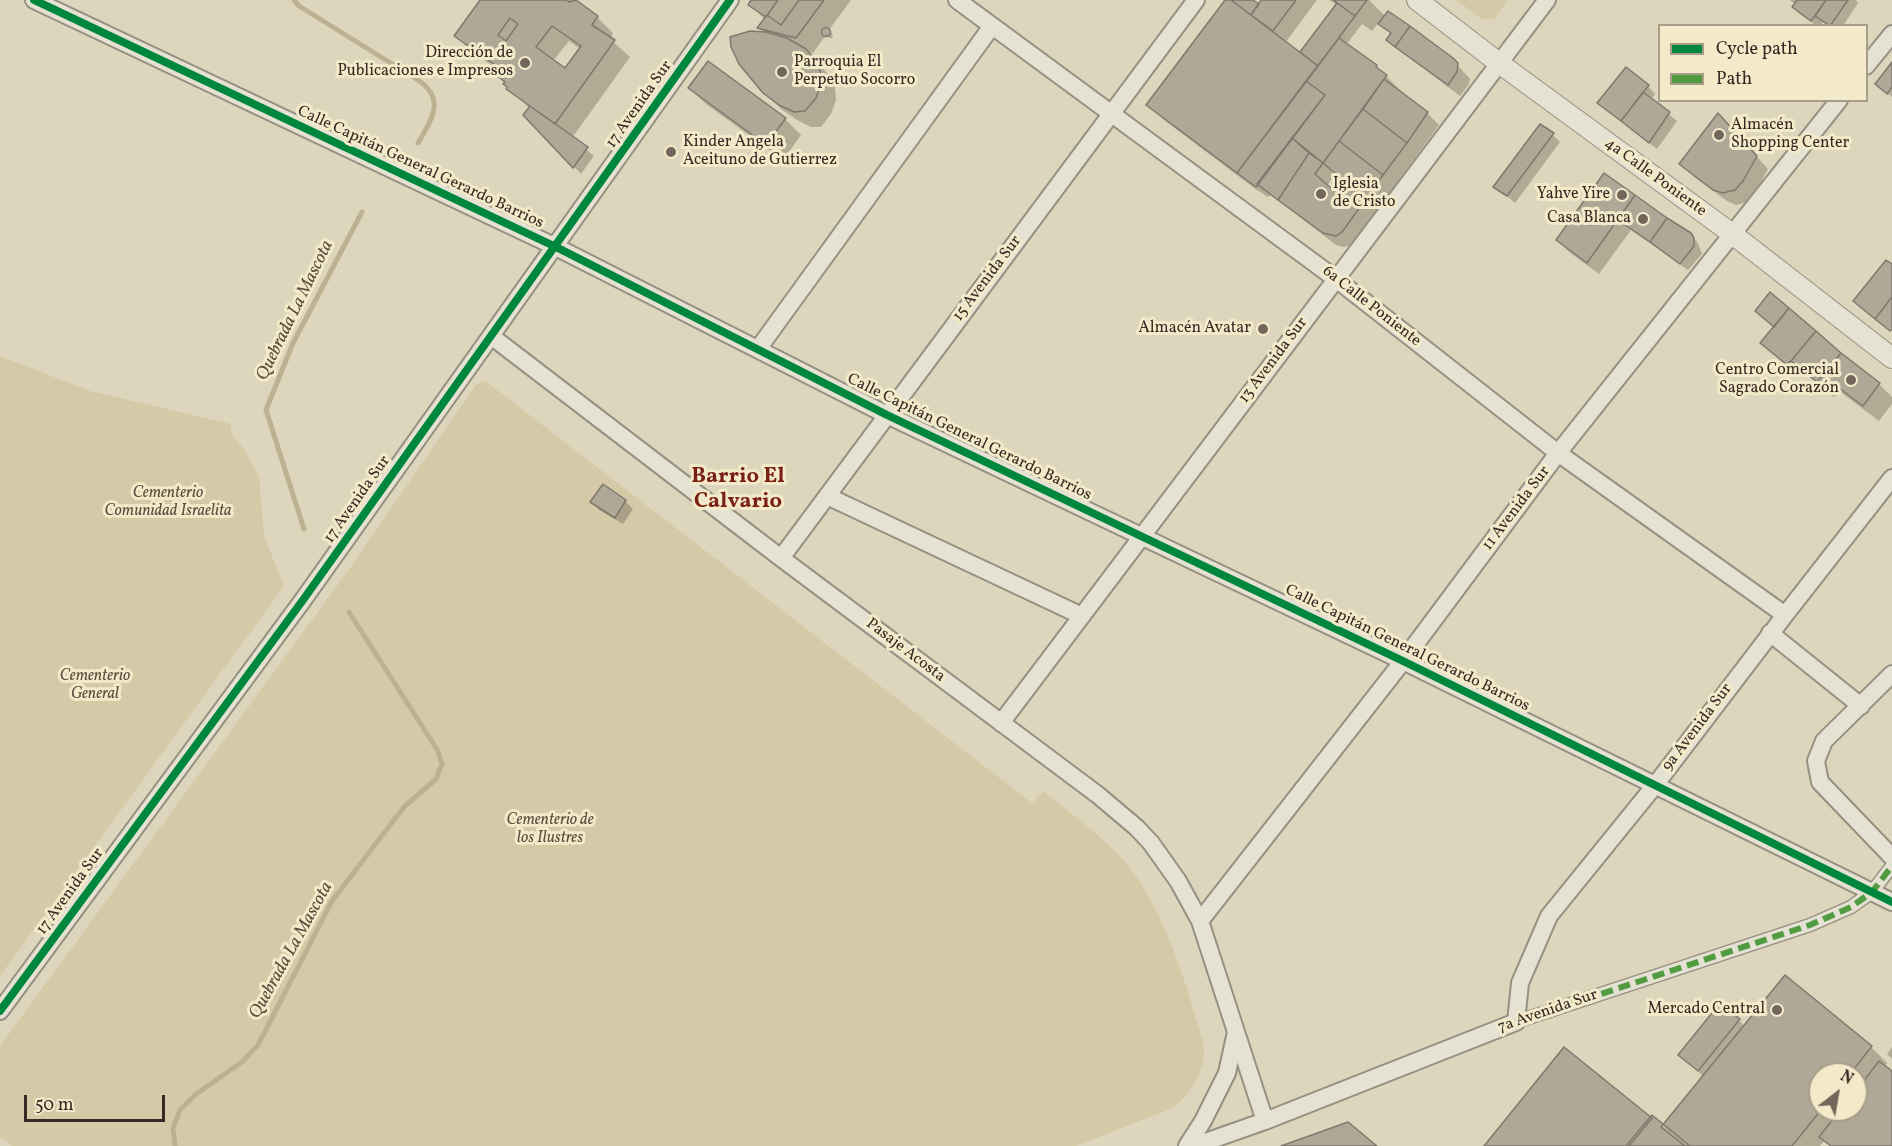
<!DOCTYPE html>
<meta charset="utf-8">
<style>
body{margin:0}
#map{position:relative;width:1892px;height:1146px;overflow:hidden;background:#ded6bc;font-family:Vollkorn,serif}
canvas{display:block}
.legend{position:absolute;left:1658px;top:24px;width:210px;height:78px;box-sizing:border-box;background:#f3eaca;border:2px solid #a89d88;margin:0;padding:8px 10px;list-style:none;font-size:18px;color:#372a24}
.legend li{display:flex;align-items:center;gap:12px;height:30px}
.legend b{width:30px;border:2px solid #a89d88}
.north{position:absolute;left:1808px;top:1062px;width:60px;height:60px;box-sizing:border-box;background:#f3eaca;border:2px solid #a89d88;border-radius:50%;rotate:31deg;font-size:16px;font-weight:700;line-height:24px;text-align:center;color:#372a24}
.north::after{content:'';display:block;margin:auto;width:21px;height:27px;background:#716659;clip-path:polygon(50% 0,100% 100%,50% 72%,0 100%)}
.scale{position:absolute;left:24px;top:1095px;width:141px;height:27px;box-sizing:border-box;border:3px solid #372a24;border-top:0;padding-left:8px;font-size:18px;line-height:21px;white-space:nowrap;color:#372a24;-webkit-text-stroke:4px #f3eaca;paint-order:stroke}
</style>
<div id="map">
<canvas width="1892" height="1146"></canvas>
<ul class="legend">
<li><b style="height:8px;background:#00873e"></b>Cycle path</li>
<li><b style="height:8px;background:#519c40"></b>Path</li>
</ul>
<div class="north">N</div>
<div class="scale">50 m</div>
</div>
<script>
const ctx = document.querySelector('canvas').getContext('2d');
ctx.lineJoin = 'round';
function paint(path, color) { ctx.fillStyle = color; ctx.fill(path, 'evenodd'); }
function trace(path, color, width, dash) { ctx.strokeStyle = color; ctx.lineWidth = width; ctx.lineCap = dash ? 'butt' : 'round'; ctx.setLineDash(dash || []); ctx.stroke(path); }
function label(font, color, halo, rows, align = 'center') {
  ctx.font = font + ' Vollkorn,serif'; ctx.lineWidth = 6; ctx.setLineDash([]); ctx.textBaseline = 'middle'; ctx.strokeStyle = halo; ctx.fillStyle = color; for (const [text, x, y, turn = 0] of rows) {
    ctx.save(); ctx.translate(x, y); ctx.rotate((+turn || 0) * Math.PI / 180); ctx.textAlign = isNaN(turn) ? turn : align; if (halo) ctx.strokeText(text, 0, 0); ctx.fillText(text, 0, 0); ctx.restore();
  }
}
const green = new Path2D(`
 M1456,0H1508L1494,19H1482Z
 M0,356L90,391L231,424V433L245,451L259,476L264,536L284,586L0,976Z
 M483,381L488,383L1032,803L1043,791C1070,813 1100,834 1124,861C1164,907 1186,983 1203,1042C1207,1064 1195,1090 1177,1104C1167,1112 1154,1115 1142,1120C1120,1129 1098,1137 1076,1146H12L0,1137V1046L350,568L475,386Z`);
const shadow = new Path2D(`
 M482,0H573L597,17L613,33L610,39L630,57L572,138L594,156L581,174L525,115L530,109L492,70L494,67L472,52L456,36ZM569,41L580,49L565,70L553,61Z
 M753,0H851L829,30L833,35L831,39L826,35L813,53L806,51L830,76L835,87L836,100L831,114L821,127H811L797,120L781,109L764,92L765,34L759,28L765,20L750,4Z
 M1227,0H1251L1259,6L1263,0H1317L1285,43L1300,54L1337,5L1329,0H1369L1385,16L1452,59L1470,79L1469,84L1460,96L1396,48L1388,40L1392,34L1379,22L1372,31L1362,24L1346,45L1376,66L1402,92L1401,94L1427,113L1439,125L1351,246L1343,247L1336,245L1271,195L1268,197L1254,188L1164,120L1148,104ZM1335,174L1342,180L1332,191L1327,186Z
 M1789,0H1856L1858,3L1843,26H1828L1823,22L1821,26H1817L1801,15L1794,7L1796,4Z
 M1892,65V97L1885,92Z
 M1648,86L1655,94L1651,100L1677,121L1657,149L1607,110Z
 M690,88L785,119L801,135L783,160L706,104Z
 M1730,127L1768,169L1755,193L1747,202L1736,205L1727,201L1693,176L1681,164Z
 M1553,135L1560,142L1515,203L1495,186Z
 M1605,175L1690,234L1698,243L1702,254L1688,270L1631,230L1599,274L1569,252L1558,240Z
 M1818,335L1879,384L1892,397V404L1879,421L1839,391L1834,397L1804,372L1799,375L1762,343Z
 M625,501L633,509L623,524L599,510L592,502Z
 M1785,977L1871,1047L1887,1063L1884,1067L1892,1073V1146H1830L1825,1140L1820,1146H1486L1650,1119L1664,1127L1704,1077L1680,1055L1720,1005L1745,1026ZM1820,1074H1856V1110H1820Z
 M1892,1047V1059L1887,1054Z`);
const stream = new Path2D(`
 M294,0L299,6L418,80C446,99 432,119 418,143
 M304,529L266,410L293,343L362,212
 M175,1146L173,1128L180,1110L196,1094L242,1062L258,1045L332,901L404,807L436,779L442,764L438,751L349,612`);
const building = new Path2D(`
 M480,0H567L569,2L576,0L598,16L592,25L615,40L555,124L506,89L507,87L503,84L505,82L490,70L494,64L454,36ZM510,18L518,24L506,41L498,35ZM552,26L581,46L565,68L536,47Z
 M751,0H778L766,17L748,5Z
 M799,0H824L796,38L757,28L767,15L781,25Z
 M1225,0H1231L1318,66L1237,173L1146,105Z
 M1231,0H1253L1259,4L1251,15Z
 M1261,0H1296L1273,31L1251,15Z
 M1333,0H1367L1355,16Z
 M1826,0L1811,21L1792,7L1797,0Z
 M1826,0H1848L1830,26L1815,16Z
 M1337,3L1355,16L1318,66L1300,52Z
 M1388,11L1410,26L1395,47L1386,40L1391,33L1378,24Z
 M1410,26L1453,58L1458,63L1457,72L1448,85L1395,47Z
 M821.5 32a4.5 4.5 0 1 1 9 0a4.5 4.5 0 1 1-9 0Z
 M750,31L766,32L787,38L806,49L814,58L820,70L821,83L816,98L805,111L794,112L779,105L763,93L739,64L731,47L730,37Z
 M1339,38L1377,65L1376,67L1387,75L1323,163L1292,138L1325,95L1306,81Z
 M708,61L786,118L766,145L688,88Z
 M1892,62V87L1887,94L1875,84Z
 M1626,67L1649,85L1621,121L1597,103Z
 M1384,79L1428,112L1407,143L1363,109Z
 M1306,81L1325,95L1256,187L1237,173Z
 M1643,92L1670,112L1649,143L1621,121Z
 M530,106L588,147L573,168L523,115Z
 M1363,109L1407,143L1383,175L1339,141Z
 M1718,113L1757,156L1743,181L1735,190L1723,193L1713,190L1679,164Z
 M1540,124L1554,133L1507,196L1493,187Z
 M1292,138L1309,153L1278,200L1257,184Z
 M1339,141L1383,175L1366,199L1323,163Z
 M1309,153L1323,163L1315,174L1332,189L1341,178L1366,199L1342,232L1336,236L1323,233L1278,200Z
 M1604,173L1635,195L1587,263L1556,240Z
 M1635,195L1667,218L1650,242L1618,220Z
 M1667,218L1691,233L1694,238V246L1680,264L1650,242Z
 M1886,260L1892,264V297L1875,319L1853,301Z
 M1770,292L1789,308L1774,327L1755,311Z
 M1892,297V329L1890,331L1875,319Z
 M1789,308L1816,331L1791,361L1786,364L1760,343Z
 M1816,331L1841,353L1817,382L1791,361Z
 M1841,353L1880,383L1863,406L1823,376Z
 M603,484L626,500L615,518L590,502Z
 M1785,975L1872,1046L1850,1074H1820L1821,1110L1792,1146H1685L1661,1127Z
 M1720,1003L1740,1019L1698,1071L1678,1055Z
 M1564,1047L1652,1118L1629,1146H1484Z
 M1879,1061L1892,1071V1146H1831L1819,1137L1840,1110H1856V1091Z
 M1652,1115L1690,1146H1626Z
 M1348,1122L1377,1146H1281Z`);
const pedestrian = new Path2D(`
 M1516,1022L1810,925L1851,907L1872,892L1892,866`);
const minor = new Path2D(`
 M34,0L556,247L887,415L1403,661L1892,902
 M957,0L1336,279L1558,453L1785,615
 M1866,66L1892,34
 M491,336L781,558L1098,795L1137,828L1151,843L1178,881L1200,921L1265,1121
 M758,349L992,26
 M827,496L1082,616
 M781,558L1196,0
 M1770,633L1861,706
 M1892,674L1824,741L1816,761L1820,782L1892,857
 M1001,723L1547,0
 M1200,921L1403,661L1558,453L1839,100
 M0,1011L303,600L730,0
 M1187,1146L1203,1121L1227,1073L1236,1032
 M1194,1146L1265,1121L1516,1022L1520,983L1549,916L1656,784L1785,615L1892,478`);
const tertiary = new Path2D(`
 M1417,0L1499,63L1731,233L1892,358`);
const quiet = new Path2D(`
 M1516,1022L1810,925L1851,907L1872,892L1892,866`);
const cycleway = new Path2D(`
 M34,0L556,247L887,415L1403,661L1892,902
 M0,1011L303,600L730,0`);
const markers = [
 [525,63,6,"#716659"],
 [782,72,6,"#716659"],
 [1719,135,6,"#716659"],
 [671,152,6,"#716659"],
 [1321,194,6,"#716659"],
 [1622,195,6,"#716659"],
 [1643,219,6,"#716659"],
 [1263,329,6,"#716659"],
 [1851,380,6,"#716659"],
 [1777,1010,6,"#716659"]
];
const poiNames = [
 ["Dirección de",513,54],
 ["Publicaciones e Impresos",513,72],
 ["Parroquia El",794,63,"left"],
 ["Perpetuo Socorro",794,81,"left"],
 ["Almacén",1731,126,"left"],
 ["Shopping Center",1731,144,"left"],
 ["Kinder Angela",683,143,"left"],
 ["Aceituno de Gutierrez",683,161,"left"],
 ["Iglesia",1333,185,"left"],
 ["de Cristo",1333,203,"left"],
 ["Yahve Yire",1610,195],
 ["Casa Blanca",1631,219],
 ["Almacén Avatar",1251,329],
 ["Centro Comercial",1839,371],
 ["Sagrado Corazón",1839,389],
 ["Mercado Central",1765,1010]
];
const streetNames = [
 ["17 Avenida Sur",640,105,-55],
 ["Calle Capitán General Gerardo Barrios",420,168,25],
 ["4a Calle Poniente",1655,178,36],
 ["15 Avenida Sur",988,279,-53],
 ["6a Calle Poniente",1371,307,38],
 ["13 Avenida Sur",1274,361,-53],
 ["Calle Capitán General Gerardo Barrios",969,438,26],
 ["17 Avenida Sur",358,500,-55],
 ["11 Avenida Sur",1517,509,-53],
 ["Calle Capitán General Gerardo Barrios",1407,649,26],
 ["Pasaje Acosta",905,651,37],
 ["9a Avenida Sur",1698,728,-53],
 ["17 Avenida Sur",71,892,-54],
 ["7a Avenida Sur",1548,1012,-19]
];
const parkNames = [
 ["Cementerio",168,494],
 ["Comunidad Israelita",168,512],
 ["Cementerio",95,677],
 ["General",95,695],
 ["Cementerio de",550,821],
 ["los Ilustres",550,839]
];
const waterNames = [
 ["Quebrada La Mascota",296,311,-64],
 ["Quebrada La Mascota",292,951,-61]
];
const districtNames = [
 ["Barrio El",738,478],
 ["Calvario",738,503]
];
paint(green, '#d5c9a7');
paint(shadow, '#0003');
trace(stream, '#bdb191', 5);
paint(building, '#afa897');
trace(building, '#7f786c', 1.5);
trace(pedestrian, '#959081', 15);
trace(minor, '#959081', 20);
trace(tertiary, '#959081', 22);
trace(pedestrian, '#e5e1d3', 12);
trace(minor, '#e5e1d3', 16);
trace(tertiary, '#e5e1d3', 20);
trace(quiet, '#519c40', 6, [12, 6]);
trace(cycleway, '#00873e', 8);
for (const [x, y, r, color] of markers) { const dot = new Path2D(); dot.arc(x, y, r, 0, 2 * Math.PI); ctx.fillStyle = color; ctx.fill(dot); trace(dot, '#f3eaca', 2); }
label('16px', '#372a24', '#f3eaca', poiNames, 'right');
label('16px', '#372a24', '#f3eaca', streetNames);
label('italic 16px', '#5d4f40', '#f3eaca', parkNames);
label('italic 18px', '#5b4e3f', '#f3eaca', waterNames);
label('bold 22px', '#7a1f14', '#f3eaca', districtNames);
</script>
